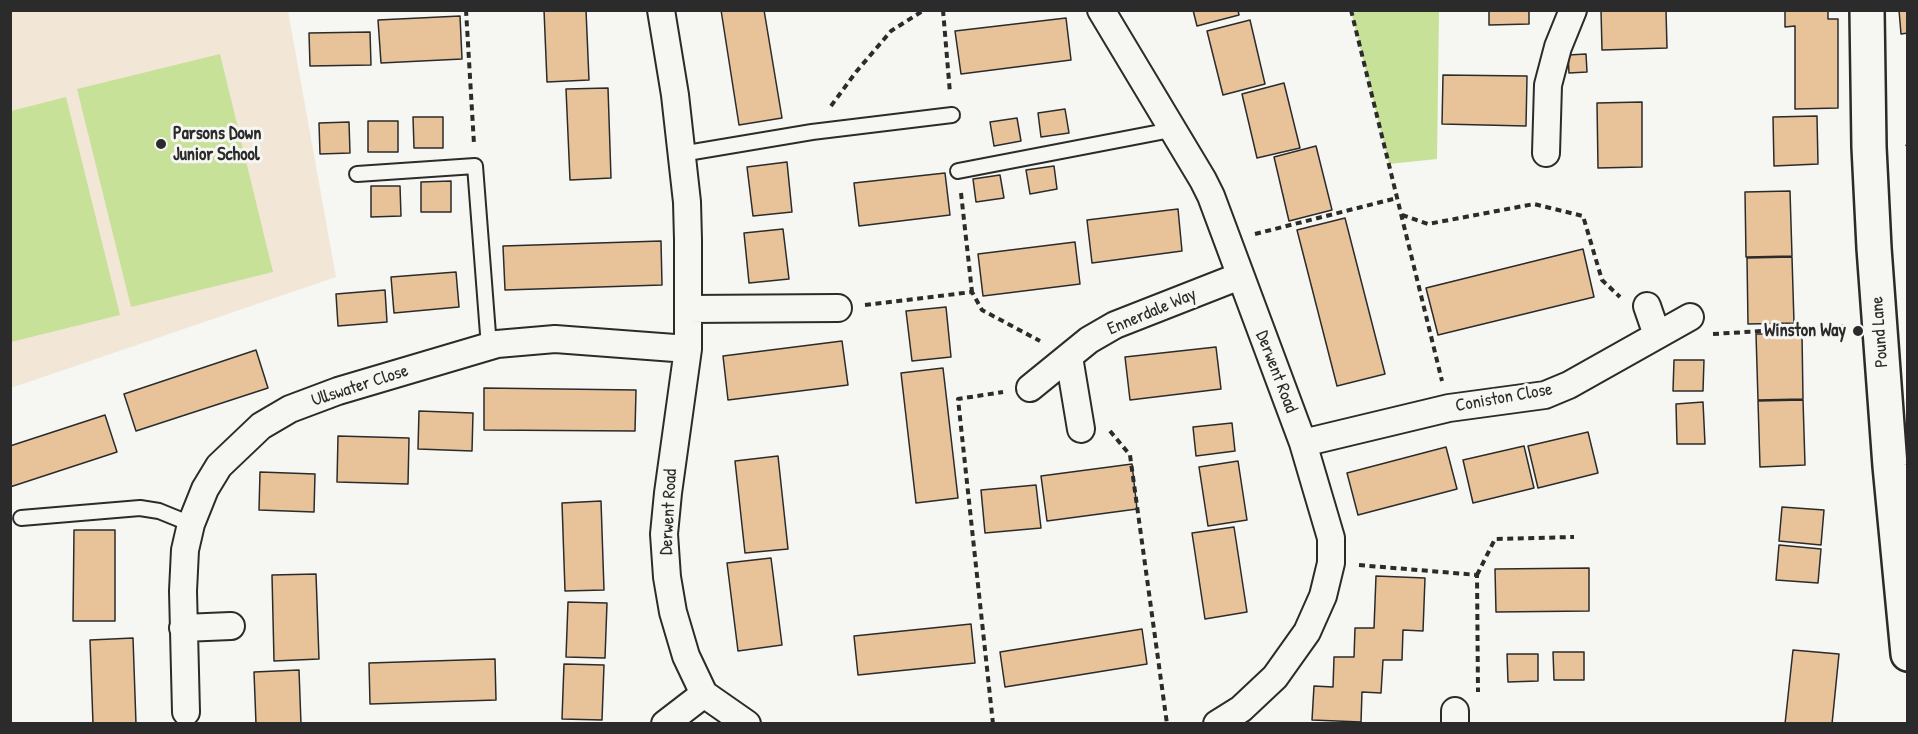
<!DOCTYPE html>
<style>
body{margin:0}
#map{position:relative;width:1918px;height:734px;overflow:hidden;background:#f6f6f2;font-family:"Patrick Hand",sans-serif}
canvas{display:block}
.frame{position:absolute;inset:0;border:12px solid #2b2b2b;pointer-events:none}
</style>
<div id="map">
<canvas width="1918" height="734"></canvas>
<div class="frame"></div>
</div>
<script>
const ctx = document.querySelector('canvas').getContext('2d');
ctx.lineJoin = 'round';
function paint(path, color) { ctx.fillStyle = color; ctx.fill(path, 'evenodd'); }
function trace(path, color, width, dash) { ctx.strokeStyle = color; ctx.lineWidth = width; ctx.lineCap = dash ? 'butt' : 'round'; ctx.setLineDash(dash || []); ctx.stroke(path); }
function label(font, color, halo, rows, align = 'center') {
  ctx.font = font + ' "Patrick Hand",sans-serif'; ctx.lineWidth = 6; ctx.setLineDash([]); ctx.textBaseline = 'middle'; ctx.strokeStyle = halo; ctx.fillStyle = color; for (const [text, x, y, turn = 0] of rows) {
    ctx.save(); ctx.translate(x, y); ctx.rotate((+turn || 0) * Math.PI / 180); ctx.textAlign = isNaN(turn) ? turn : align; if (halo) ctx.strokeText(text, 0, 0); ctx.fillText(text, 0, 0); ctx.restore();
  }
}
const built = new Path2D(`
 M10,11H288L336,277L11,388Z`);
const green = new Path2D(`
 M1351,11H1439L1437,159L1389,164Z
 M220,54L273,272L131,307L77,89Z
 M66,97L120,315L11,342V111Z`);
const building = new Path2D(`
 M544,10H586L589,80L547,82Z
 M721,10H764L782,118L739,125Z
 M1193,10H1238L1239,15L1197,26Z
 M1489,10H1529V24L1489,25Z
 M1601,10H1666L1667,48L1602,50Z
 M1785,10H1828V19H1838V108L1795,109V26L1785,27Z
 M1899,10H1908V33L1901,34Z
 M460,16L462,59L381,63L378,20Z
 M1066,18L1071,60L961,74L955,31Z
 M1250,20L1265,84L1223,95L1207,31Z
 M370,32L371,65L310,66L309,33Z
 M1586,54L1587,72L1569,73L1568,55Z
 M1443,75L1527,76L1526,126L1442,124Z
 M1284,83L1300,148L1257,158L1242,94Z
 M608,88L611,178L570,180L566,89Z
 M1642,102V167L1598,168L1597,103Z
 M1065,109L1069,133L1041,137L1038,113Z
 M1817,116L1818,164L1774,166L1773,117Z
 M413,117H443V148H414Z
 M1017,118L1021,141L994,146L990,122Z
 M368,121H398V152H368Z
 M349,122L350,153L320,154L319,123Z
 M1316,146L1332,210L1289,221L1274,157Z
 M787,162L792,212L753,216L747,167Z
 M1054,166L1057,189L1030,194L1026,170Z
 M945,173L950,215L859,226L854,183Z
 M1000,175L1004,198L976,202L973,179Z
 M451,181V212H421V182Z
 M371,186H400L401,216L371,217Z
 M1790,191L1792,256L1746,257L1745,192Z
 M1178,209L1182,251L1092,263L1087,220Z
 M1345,218L1385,374L1337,386L1297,230Z
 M783,229L789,279L749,283L744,233Z
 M661,241L662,285L505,290L503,246Z
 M1075,242L1080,284L983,296L978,254Z
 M1583,249L1594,297L1438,335L1426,288Z
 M1792,257L1794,323L1748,324L1747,258Z
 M456,272L459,307L394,313L391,277Z
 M385,290L387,322L338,326L336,294Z
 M946,307L951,357L912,361L906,311Z
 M1756,334H1802L1803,399L1758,400Z
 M842,341L848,385L728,400L723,356Z
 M1216,347L1221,389L1130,400L1125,357Z
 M256,350L268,388L136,431L124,394Z
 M1674,360H1704L1703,391H1673Z
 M943,368L958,498L916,503L901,373Z
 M484,388L636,390L635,431L484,430Z
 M1803,400L1805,465L1760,467L1758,401Z
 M1703,402L1705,444H1677L1676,404Z
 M419,411L473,413L472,451L418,449Z
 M105,415L117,452L10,487V446Z
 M1232,423L1235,451L1196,456L1193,427Z
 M1588,432L1598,473L1538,488L1528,446Z
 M338,436L409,438L408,484L337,482Z
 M1524,446L1534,488L1473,503L1463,460Z
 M1446,447L1457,489L1358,515L1347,473Z
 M778,456L788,549L745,553L735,461Z
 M1238,461L1247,520L1208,526L1199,467Z
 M1132,464L1137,509L1047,521L1041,476Z
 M260,472L315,474L314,512L259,510Z
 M1036,485L1041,528L985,533L981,490Z
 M601,501L604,590L565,591L562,503Z
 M1782,507L1824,510L1821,545L1779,541Z
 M1234,527L1247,612L1205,619L1192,533Z
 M74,530H115V621H73Z
 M1779,545L1821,549L1818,583L1776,580Z
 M771,558L782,645L738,651L727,563Z
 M1589,568V611L1496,612L1495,569Z
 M316,574L319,659L274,661L272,575Z
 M1376,576L1425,578L1423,631L1403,630L1402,660H1383L1381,693L1362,692L1361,722L1312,720L1314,686L1333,687L1334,657H1354L1355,628H1374Z
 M568,602L607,603L605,658L566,657Z
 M971,624L975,663L858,675L854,636Z
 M1142,629L1147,664L1005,687L1000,652Z
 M133,638L136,724H93L90,640Z
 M1793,650L1839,654L1832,724H1785Z
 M1553,652H1584V680H1554Z
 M1507,654H1538V681L1508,682Z
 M495,659L496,700L370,704L369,663Z
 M564,664L604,665L602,720L562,719Z
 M299,670L301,724H256L254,672Z`);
const path = new Path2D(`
 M466,10L474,144
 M943,10L950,93
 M1351,10L1442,381
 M831,106L856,72L891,31L924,10
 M1906,144L1908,145
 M961,193L972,292
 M1402,215L1428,224L1534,204L1583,216L1602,280L1620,297
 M1255,234L1397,198
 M865,305L972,292L982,310L1040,341
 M1713,334L1846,326
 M1110,431L1130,455L1167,724
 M1359,565L1477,575L1478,692
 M1477,575L1495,539L1574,537
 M993,724L958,399L1003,392`);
const lane = new Path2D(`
 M681,154L812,132L952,115
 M958,171L1171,130
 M357,174L475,166L489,347
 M21,518L140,508L159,511L191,524`);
const street = new Path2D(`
 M661,10L675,95L687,202L688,240V349L668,493L664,534L667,577L673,612L686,656L704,694L747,724
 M1101,10L1203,180L1211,196L1303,443L1331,538V563L1323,596L1307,632L1275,677L1241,709L1217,724
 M1546,153L1548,85L1558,47L1573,10
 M1647,306L1657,335
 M688,309L838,308
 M1069,357L1081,429
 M1030,388L1089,340L1115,325L1240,276
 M1303,443L1449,408L1545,395L1569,385L1690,317
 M183,628L231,626
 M186,712L183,591L185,550L191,524L205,489L219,466L261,426L290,409L338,391L497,344L555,339L688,349
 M665,724L704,694
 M1455,724V711`);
const secondary = new Path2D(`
 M1867,10L1869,147L1874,248L1890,466L1908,654`);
const markers = [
 [161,144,6,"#2b2b2b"],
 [1858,331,6,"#2b2b2b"]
];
const poiNames = [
 ["Parsons Down",173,134],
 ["Junior School",173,155],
 ["Winston Way",1846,331,"right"]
];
const streetNames = [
 ["Ennerdale Way",1152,312,-23],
 ["Pound Lane",1880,332,-94],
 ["Derwent Road",1276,372,69],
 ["Ullswater Close",360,386,-18],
 ["Coniston Close",1504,398,-10],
 ["Derwent Road",669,512,-87]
];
paint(built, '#f2e7d7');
paint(green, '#c7e198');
paint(building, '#e8c399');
trace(building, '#2b2b2b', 1.5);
trace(lane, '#2b2b2b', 18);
trace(street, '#2b2b2b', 30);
trace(secondary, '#2b2b2b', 38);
trace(path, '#2b2b2b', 4, [6, 4.5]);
trace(lane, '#f6f6f2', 14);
trace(street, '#f6f6f2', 26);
trace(secondary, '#f6f6f2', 33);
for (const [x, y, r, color] of markers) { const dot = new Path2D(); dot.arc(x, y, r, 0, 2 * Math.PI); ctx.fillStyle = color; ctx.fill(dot); trace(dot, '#f6f6f2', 2); }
label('bold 18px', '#2b2b2b', '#f6f6f2', poiNames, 'left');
label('18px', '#2b2b2b', '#f6f6f2', streetNames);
</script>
